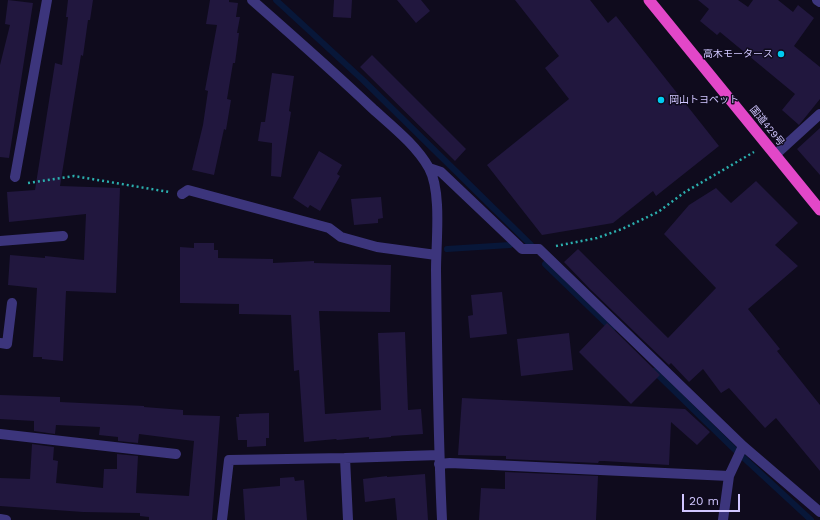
<!DOCTYPE html>
<meta charset="utf-8">
<style>
body{margin:0}
#map{position:relative;width:820px;height:520px;overflow:hidden;background:#0f0b1d;font-family:"Work Sans",sans-serif}
canvas{display:block}
.scale{position:absolute;left:682px;top:494px;width:58px;height:18px;box-sizing:border-box;border:2px solid #d0c6ff;border-top:0;padding-left:5px;font-size:12px;line-height:14px;white-space:nowrap;color:#d0c6ff;-webkit-text-stroke:3px #0f0b1d;paint-order:stroke}
</style>
<div id="map">
<canvas width="820" height="520"></canvas>
<div class="scale">20 m</div>
</div>
<script>
const ctx = document.querySelector('canvas').getContext('2d');
ctx.lineJoin = 'round';
function trace(path, color, width, dash) { ctx.strokeStyle = color; ctx.lineWidth = width; ctx.lineCap = dash ? 'butt' : 'round'; ctx.setLineDash(dash || []); ctx.stroke(path); }
function paint(path, color) { ctx.fillStyle = color; ctx.fill(path, 'evenodd'); }
function label(font, color, halo, rows, align = 'center') {
  ctx.font = font + ' "Work Sans","Noto Sans JP",sans-serif'; ctx.lineWidth = 3; ctx.setLineDash([]); ctx.textBaseline = 'middle'; ctx.strokeStyle = halo; ctx.fillStyle = color; for (const [text, x, y, turn = 0] of rows) {
    ctx.save(); ctx.translate(x, y); ctx.rotate((+turn || 0) * Math.PI / 180); ctx.textAlign = isNaN(turn) ? turn : align; if (halo) ctx.strokeText(text, 0, 0); ctx.fillText(text, 0, 0); ctx.restore();
  }
}
const stream = new Path2D(`
 M276,0L364,81L531,245
 M447,249L510,245
 M545,264L612,329
 M654,371L732,447L811,520`);
const building = new Path2D(`
 M8,0L33,3L9,158L0,157V65L10,25L5,24Z
 M68,0H93L90,20H88L83,56L81,55L60,186L120,188L116,293L66,291L63,361L42,359V357H33L37,288L8,285L10,255L45,258V256L84,260L86,214L9,222L7,192L35,190L55,63L62,65L68,17H66Z
 M210,0H229V2L238,3L236,17H240L237,33H239L235,63H233L227,99L231,100L226,130L224,129L214,175L192,170L203,125L208,91L205,90L217,25L206,24Z
 M334,0H352L351,18L333,17Z
 M397,0H421L430,11L416,23Z
 M515,0H590L608,23L616,16L719,146L656,196L653,191L613,223L542,235L487,165L569,99L545,68L559,56Z
 M698,0H738L748,7L753,0H778L793,12L798,5L814,18L794,46L820,67V99L799,125L782,110L795,94L720,32L717,35L700,21L709,9Z
 M372,55L466,149L455,161L360,67Z
 M272,73L294,76L289,111L291,112L281,177L271,176L272,143L258,141L261,122H265Z
 M820,128V175L797,149Z
 M319,151L342,165L337,174L340,176L320,211L310,205L308,208L293,198Z
 M756,181L798,223L775,245L798,266L748,309L780,349L777,351L820,405V471L776,418L765,428L729,388L721,393L703,369L689,382L671,363L669,365L590,289L564,262L578,249L668,338L716,288L664,234L689,205L716,188L731,203Z
 M381,197L383,218L378,219V223L354,225L351,199Z
 M194,243H214V250H218V258L273,259V263L314,261V263L391,265L390,312L319,311L325,414L381,410L378,333L405,332L408,410L421,409L423,434L391,436V437L369,439V437L337,440L336,439L304,442L299,370L294,371L291,315L239,314V304L180,303V247L194,248Z
 M502,292L507,334L470,338L468,316L473,315L471,295Z
 M607,323L660,375L631,404L579,352Z
 M569,333L573,370L521,376L517,339Z
 M0,395L60,397V402L144,406V407L183,410V415L220,416L212,520H149V517L140,516V513L83,512L0,506V478L30,479L32,444L54,447L53,460L58,461L56,483L103,488L104,469H117V454L138,456L136,493L189,496L194,441L139,434L138,443L118,441V437L99,435L100,427L56,425L55,434L34,431V421L0,419Z
 M462,398L685,409L710,432L697,445L671,422L669,465L604,461H599L598,463L506,459V456L458,455Z
 M269,413V438H266V446L247,447V440H238L236,417H239V414Z
 M505,472L598,476L596,520H479L481,488L505,489Z
 M425,474L428,520H397L395,498L365,502L363,479L387,476V477Z
 M294,477L295,481L304,480L307,520H245L243,489L280,486V478Z`);
const path = new Path2D(`
 M28,183L74,176L169,192
 M556,246L597,238L622,229L658,212L685,192L754,152`);
const service = new Path2D(`
 M0,343L7,344L12,303`);
const minor = new Path2D(`
 M252,0C293,36 334,72 373,109C393,127 416,145 429,168C442,192 436,242 436,270C437,353 438,437 442,520
 M817,0L820,2
 M775,155L820,114
 M429,168L441,172L522,249H539L743,446L820,512
 M15,177L47,0
 M182,194L188,190L329,228L341,237L377,247L436,255
 M0,241L63,236
 M0,434L176,454
 M345,458L348,520
 M439,464L450,463L729,476
 M0,519L6,520
 M222,520L229,460L345,458L439,455
 M723,520L729,476L743,446`);
const trunk = new Path2D(`
 M649,0L820,210`);
const markers = [
 [781,54,4,"#00ccf1"],
 [661,100,4,"#00ccf1"]
];
const poiNames = [
 ["高木モータース",773,54],
 ["岡山トヨペット",669,100,"left"]
];
const streetNames = [
 ["国道429号",767,126,51]
];
trace(stream, '#081739', 6);
paint(building, '#21173e');
trace(path, '#2bafae', 2.5, [2, 3]);
trace(service, '#3c357c', 10);
trace(minor, '#3c357c', 10);
trace(trunk, '#e247c8', 11);
for (const [x, y, r, color] of markers) { const dot = new Path2D(); dot.arc(x, y, r, 0, 2 * Math.PI); ctx.fillStyle = color; ctx.fill(dot); trace(dot, '#0f0b1d', 1.5); }
label('10px', '#d0c6ff', '#0f0b1d', poiNames, 'right');
label('10px', '#d0c6ff', '#0f0b1d', streetNames);
</script>
